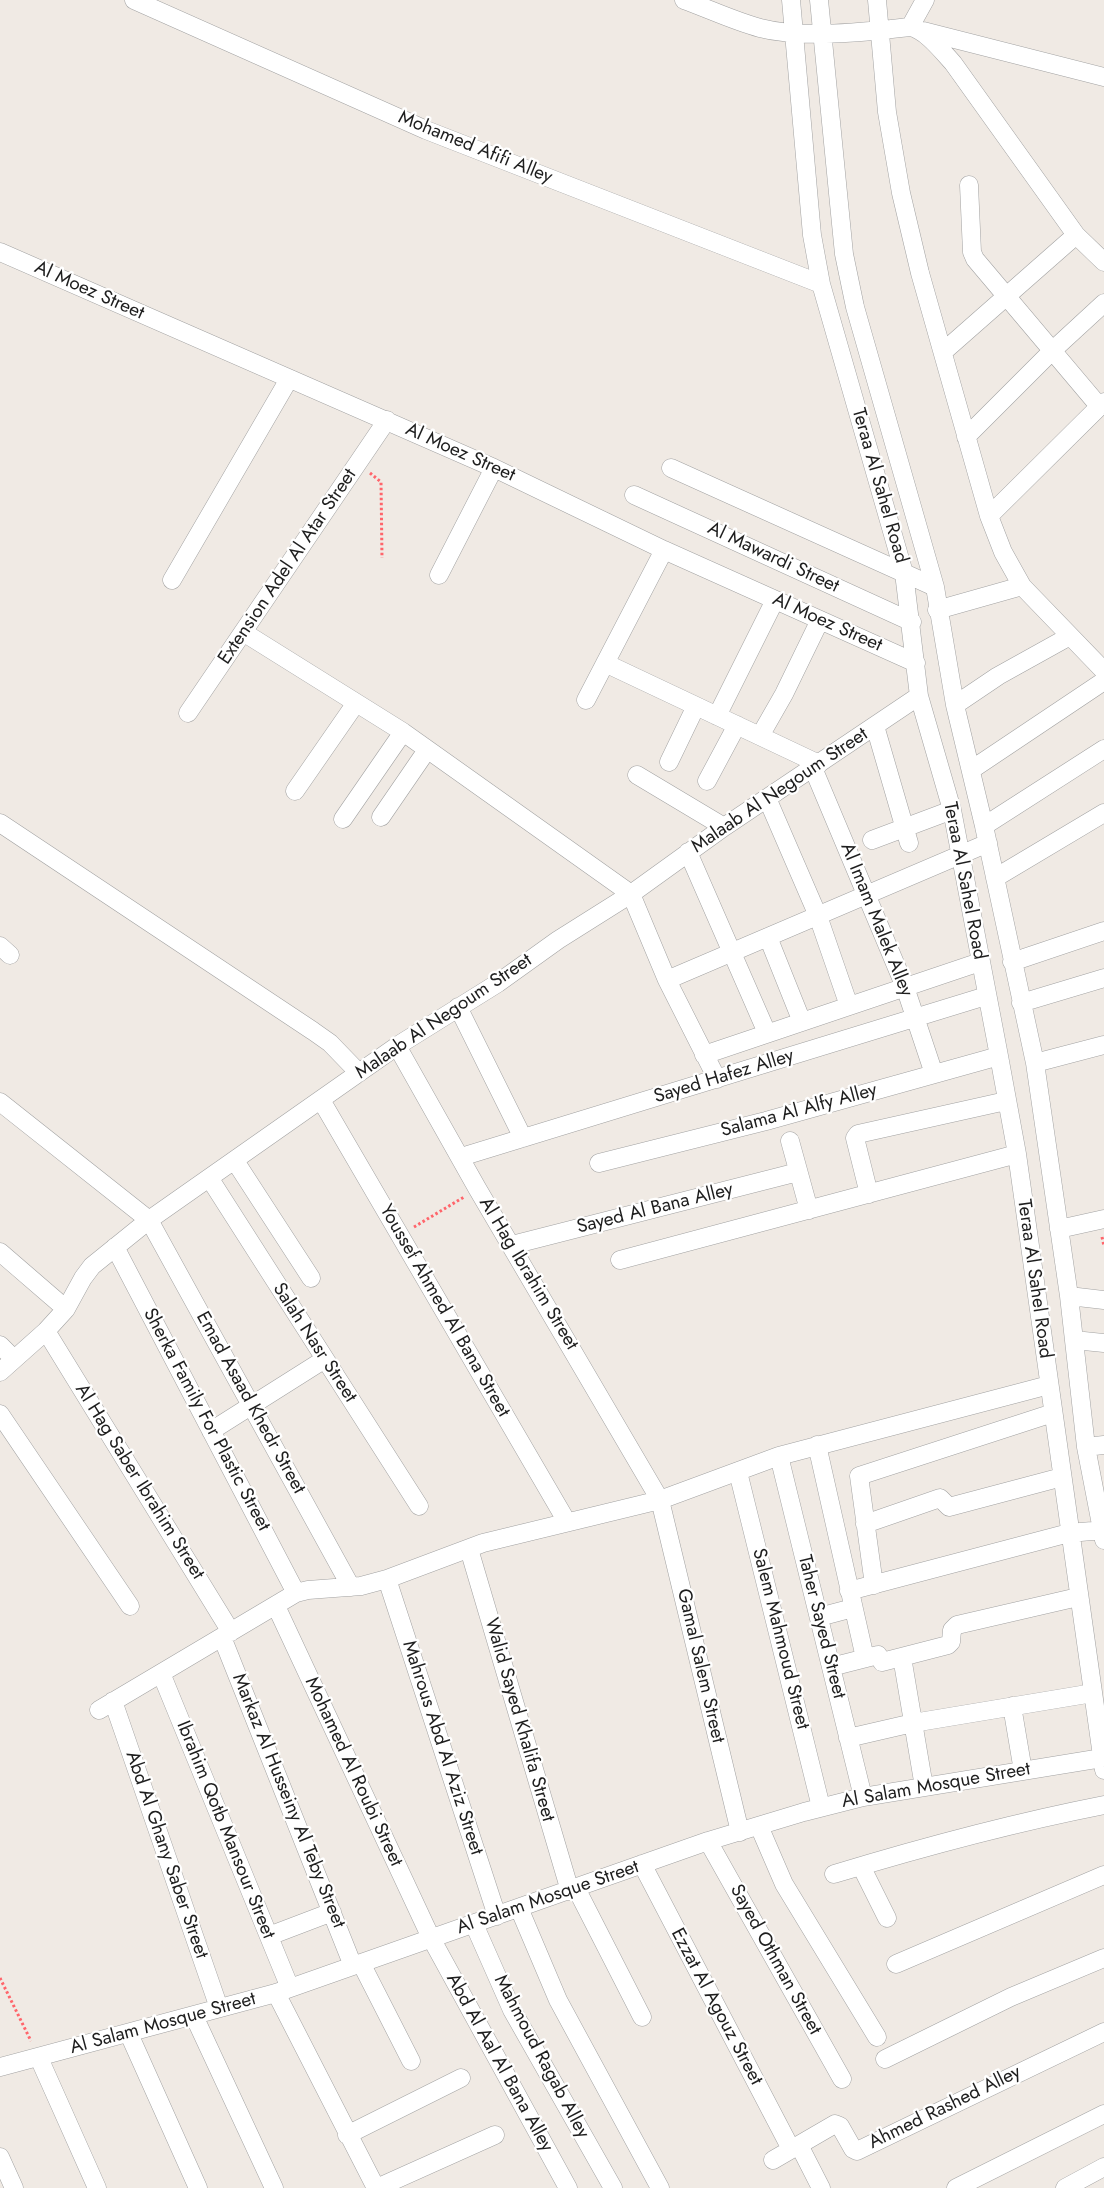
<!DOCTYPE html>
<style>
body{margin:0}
canvas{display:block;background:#f0eae4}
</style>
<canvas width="1104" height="2188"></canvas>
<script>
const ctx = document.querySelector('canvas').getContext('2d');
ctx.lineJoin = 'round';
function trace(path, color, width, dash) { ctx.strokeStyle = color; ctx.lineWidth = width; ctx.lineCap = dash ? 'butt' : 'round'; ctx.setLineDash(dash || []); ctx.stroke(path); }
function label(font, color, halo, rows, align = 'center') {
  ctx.font = font + ' Jost,sans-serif'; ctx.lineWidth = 4.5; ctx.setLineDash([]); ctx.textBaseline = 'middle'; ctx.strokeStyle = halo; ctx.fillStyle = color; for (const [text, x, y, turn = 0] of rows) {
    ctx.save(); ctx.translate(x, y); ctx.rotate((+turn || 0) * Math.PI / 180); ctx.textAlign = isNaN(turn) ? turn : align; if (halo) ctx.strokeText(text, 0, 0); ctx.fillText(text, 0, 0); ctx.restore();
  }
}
const path = new Path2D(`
 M370,473L381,482L382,558
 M414,1227L464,1197
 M1102,1237L1104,1246
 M0,1978L31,2041`);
const minor = new Path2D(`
 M134,0L426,130L821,284
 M684,0C709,9 734,21 760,28C802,39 866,32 910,27C926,30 942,51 953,63L1076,235L1104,262
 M791,0L812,235L821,284L904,573L919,696L952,810L999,1056L1017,1154L1104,1770
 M819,0L844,254L855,307L935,587L955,705L984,826L1035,1063L1069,1296L1086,1447L1104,1540
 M877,0L887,112L901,193L920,273L989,516L1003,552L1022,586L1104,671
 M910,27L925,0
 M923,31L1104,77
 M969,185L972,252L975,259L1099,406
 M0,252L494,468L664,550L916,663
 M943,352L1076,235
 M966,437L1053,350L1104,303
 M671,468L935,587
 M634,495L912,622
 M989,516L1104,402
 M439,575L494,468
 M172,580L289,379
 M937,610L1022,586
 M243,632L403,732L631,894L667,980L717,1079
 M605,663L819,764
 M586,700L664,550
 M955,705L998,676L1070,636
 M188,713L387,420
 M717,716L775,600
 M875,726L909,843
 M760,736L784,694L820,620
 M669,762L696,706
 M813,768L905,987L934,1074
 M971,770L1104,681
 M637,775L724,827
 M707,781L737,725
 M295,791L356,703
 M767,798L818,916L849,1006
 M381,817L427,750
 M343,819L403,732
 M0,823L313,1031L330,1043L359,1073
 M984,826L1104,749
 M872,840L952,810
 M688,852L767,1033
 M995,878L1104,813
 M768,937L802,1022
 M0,946L10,955
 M1012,962L1104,931
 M667,980L988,843
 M1021,1003L1104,978
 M458,1007L523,1138
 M397,1046L477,1188L660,1500L740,1832
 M704,1055L980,962
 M1035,1063L1104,1045
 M321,1100L567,1522
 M0,1102L149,1220L351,1587
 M790,1141L809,1210
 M461,1157L986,996
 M235,1161L311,1278
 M599,1163L766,1121L999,1056
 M210,1179L419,1506
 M869,1194L855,1138L858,1134L1006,1101
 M1059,1229L1104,1219
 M512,1245L798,1172
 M115,1247L296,1593
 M0,1252L66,1309
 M620,1260L1017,1154
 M1069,1296L1104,1300
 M46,1331L231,1632
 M1074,1340L1104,1343
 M0,1345L14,1359
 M0,1372L46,1331L66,1309L83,1278L92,1266L149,1220L397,1046L498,983L558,940L631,894L724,827L919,696
 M0,1414L130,1606
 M211,1431L325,1359
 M817,1445L865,1658
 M1086,1447L1104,1445
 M779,1456L863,1797
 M738,1472L821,1807
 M865,1524L940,1498L949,1507L1062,1477
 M469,1549L570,1891
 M387,1579L497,1916
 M874,1585L859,1476L1053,1413
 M849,1591L1069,1533L1104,1530
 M276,1606L431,1938L568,2188
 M819,1617L853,1608
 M222,1637L353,1966
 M902,1657L924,1787
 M831,1667L878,1655L882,1662L948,1645L951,1642L952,1630L957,1625L1078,1597
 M161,1673L290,1988
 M113,1701L219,2008
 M1012,1706L1023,1771
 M99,1710L296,1593L308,1590L361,1586L387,1579L483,1543L660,1500L779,1456L1049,1385
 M848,1738L913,1723L1093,1693
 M759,1826L784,1884L877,2037
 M708,1841L842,2079
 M642,1864L791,2149
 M861,1866L887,1918
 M834,1874C923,1847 1012,1823 1104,1805
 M576,1888L642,2017
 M519,1908L558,2000L660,2188
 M474,1924L512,2010L613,2188
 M269,1936L332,1912
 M361,1963L411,2061
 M896,1964L1104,1875
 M276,1993L376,2188
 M194,2016L274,2188
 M129,2034L198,2188
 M39,2058L97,2188
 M885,2059L1011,1997L1104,1958
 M0,2067L276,1993L708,1841L804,1812L863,1797L1102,1758
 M347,2135L461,2078
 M799,2145L821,2188
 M0,2157L14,2188
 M773,2160L835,2124L840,2126L853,2149L857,2151L1104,2032
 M377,2188L495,2135
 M956,2188L1104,2114
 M1065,2188L1104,2167`);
const streetNames = [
 ["Mohamed Afifi Alley",475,148,22],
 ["Al Moez Street",89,291,24],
 ["Al Moez Street",460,453,24],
 ["Teraa Al Sahel Road",879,486,74],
 ["Al Mawardi Street",773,558,25],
 ["Extension Adel Al Atar Street",288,567,-56],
 ["Al Moez Street",827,623,24],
 ["Malaab Al Negoum Street",780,791,-34],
 ["Teraa Al Sahel Road",964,881,79],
 ["Al Imam Malek Alley",876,920,68],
 ["Malaab Al Negoum Street",444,1017,-34],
 ["Sayed Hafez Alley",724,1077,-17],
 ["Salama Al Alfy Alley",799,1111,-15],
 ["Sayed Al Bana Alley",655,1209,-14],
 ["Al Hag Ibrahim Street",528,1274,59],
 ["Teraa Al Sahel Road",1034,1279,82],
 ["Youssef Ahmed Al Bana Street",444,1311,60],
 ["Salah Nasr Street",314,1343,57],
 ["Emad Asaad Khedr Street",250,1403,61],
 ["Sherka Family For Plastic Street",206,1420,62],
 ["Al Hag Saber Ibrahim Street",139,1482,58],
 ["Taher Sayed Street",821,1627,76],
 ["Salem Mahmoud Street",780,1639,76],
 ["Gamal Salem Street",700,1666,77],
 ["Walid Sayed Khalifa Street",519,1720,74],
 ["Mahrous Abd Al Aziz Street",442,1748,72],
 ["Mohamed Al Roubi Street",353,1772,65],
 ["Al Salam Mosque Street",936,1786,-10],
 ["Markaz Al Husseiny Al Teby Street",288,1801,68],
 ["Ibrahim Qotb Mansour Street",225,1830,68],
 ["Abd Al Ghany Saber Street",166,1855,71],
 ["Al Salam Mosque Street",548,1898,-19],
 ["Sayed Othman Street",775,1960,61],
 ["Ezzat Al Agouz Street",716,2007,62],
 ["Al Salam Mosque Street",163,2024,-15],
 ["Mahmoud Ragab Alley",541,2057,62],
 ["Abd Al Aal Al Bana Alley",499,2063,61],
 ["Ahmed Rashed Alley",945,2108,-26]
];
trace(minor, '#a2a2a2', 19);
trace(path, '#ff656b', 3, [2.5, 2.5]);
trace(minor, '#fff', 18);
label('19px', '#1e1e1e', '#fff', streetNames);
</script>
